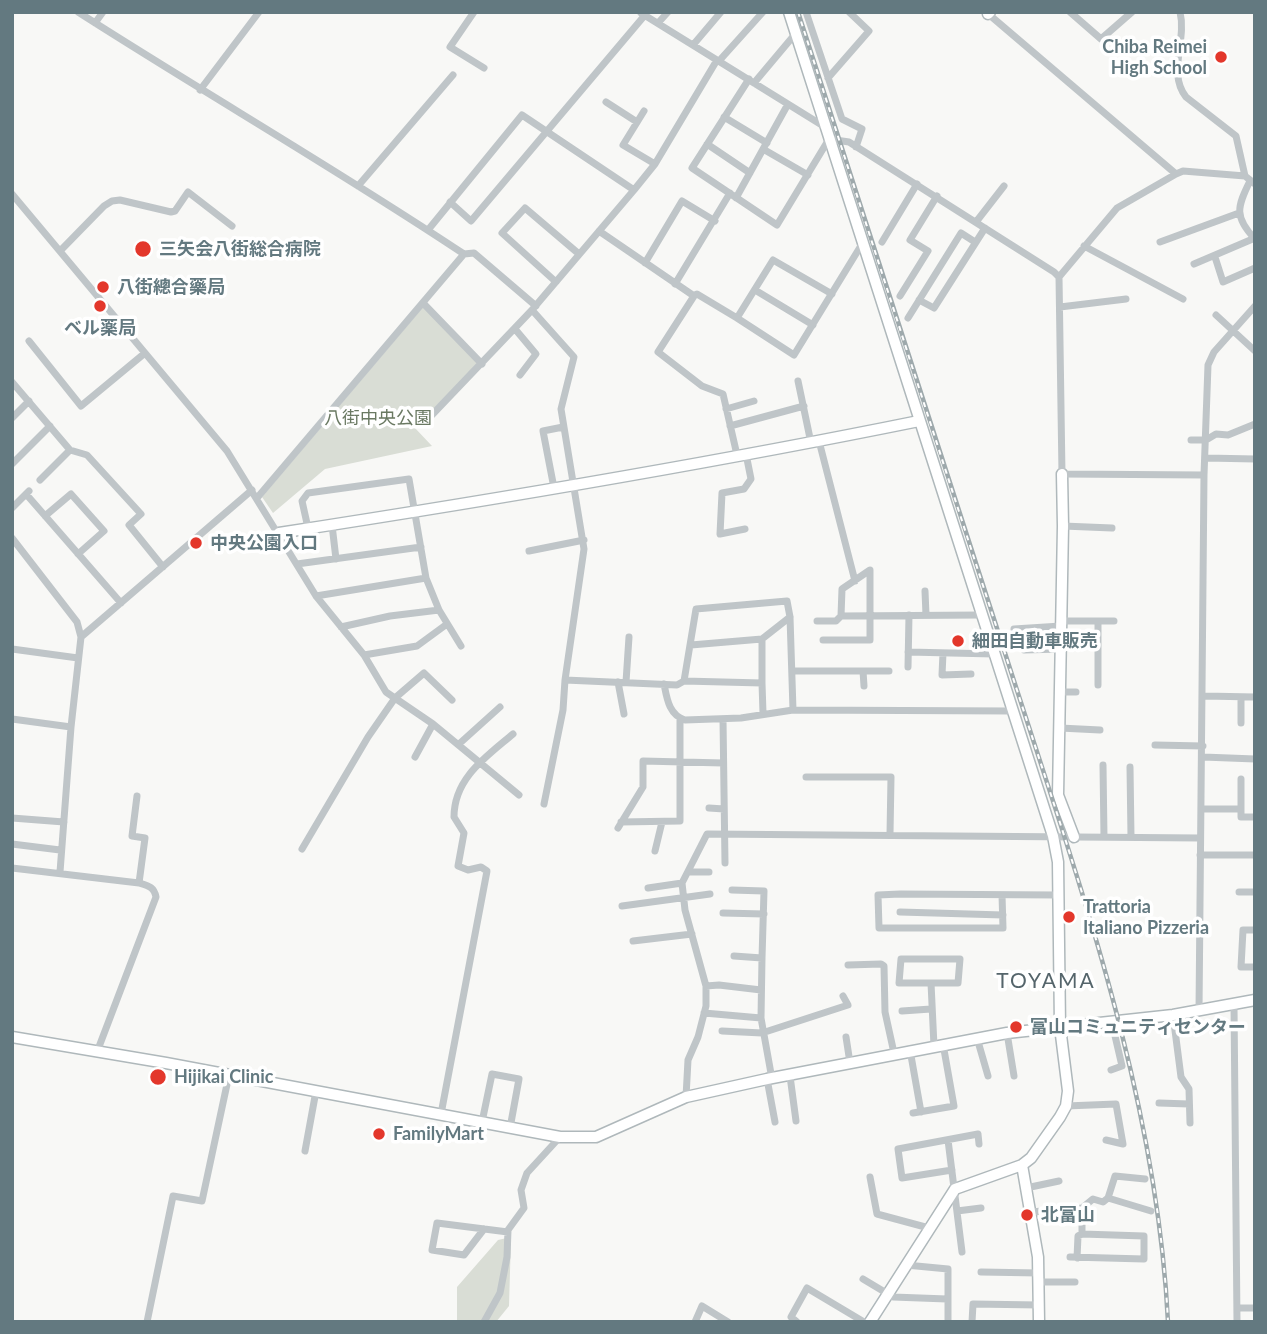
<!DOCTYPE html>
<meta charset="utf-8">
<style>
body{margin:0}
#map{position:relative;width:1267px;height:1334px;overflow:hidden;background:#f8f8f6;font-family:Lato,sans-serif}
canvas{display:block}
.frame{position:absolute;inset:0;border:14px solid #637980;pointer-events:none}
</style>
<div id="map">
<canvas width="1267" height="1334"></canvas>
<div class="frame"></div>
</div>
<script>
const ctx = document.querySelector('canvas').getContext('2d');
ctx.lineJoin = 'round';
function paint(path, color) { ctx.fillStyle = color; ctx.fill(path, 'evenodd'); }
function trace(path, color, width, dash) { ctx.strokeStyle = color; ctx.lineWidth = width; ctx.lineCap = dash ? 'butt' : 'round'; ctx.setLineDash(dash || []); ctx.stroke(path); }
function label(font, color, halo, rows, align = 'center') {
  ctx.font = font + ' Lato,"Noto Sans JP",sans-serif'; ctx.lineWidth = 7; ctx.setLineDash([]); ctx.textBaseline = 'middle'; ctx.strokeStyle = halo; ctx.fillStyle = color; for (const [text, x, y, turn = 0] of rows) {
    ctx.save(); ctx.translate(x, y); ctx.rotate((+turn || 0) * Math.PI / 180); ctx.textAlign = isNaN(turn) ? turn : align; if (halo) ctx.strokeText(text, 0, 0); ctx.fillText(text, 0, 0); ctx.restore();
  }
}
const green = new Path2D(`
 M423,307L478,363L415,428L432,446L325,469L273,513L262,497Z
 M511,1237L509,1306L496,1322H457V1287L498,1240Z`);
const street = new Path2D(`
 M78,12C206,94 338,170 464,254L474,253L536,306
 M474,12L450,47L484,68
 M806,12L842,119L862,129L856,147
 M986,12L1176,174
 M1070,12L1101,39L1132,12
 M1180,12C1187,40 1167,73 1186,97L1236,136L1245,176
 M641,13L825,127
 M95,23L103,12
 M658,23L668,12
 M693,45L721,12
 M719,61L763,12
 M828,78L869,31L849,12
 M749,79L692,168L777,225L829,139L849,142L1054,272L1059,277L1062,474L1204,475
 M754,83L796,33
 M200,90L259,12
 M606,102L637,122
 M644,111L623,145L655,164
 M724,117L767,143
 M707,144L750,173
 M763,149L808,175
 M1250,181C1237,207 1234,217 1255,239
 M358,186L453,75
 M12,194L227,451L316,596L364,655L386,692L433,724L519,795
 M736,198L788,104
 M450,202L471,221L645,15
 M976,222L1004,186
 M428,230L522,115L634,190
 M599,231L694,296L658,352L702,386L723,394L737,455
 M882,242L917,184
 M1160,242L1239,213
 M1084,246L1183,299
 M61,250L104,206L112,201L120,200L171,212L175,211L188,192L232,226
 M1215,257L1223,282L1255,268
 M645,263L682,201L715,221
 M1194,264L1255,238
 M1059,277L1117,208L1176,174L1183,171L1245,176L1255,184
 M556,282L502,233L525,208L579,254
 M675,284L730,193
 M755,290L813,325
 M832,294L773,260L737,318L794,355L862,244
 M694,296L697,294L737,318
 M900,296L928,251L910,240L937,196
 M919,300L934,308L985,228
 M423,303L482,364
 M1060,307L1126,299
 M532,310L574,357L561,409L584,549L565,680L563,710L544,804
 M1216,315L1255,351
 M908,318L961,233L975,242
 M515,329L536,354L520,375
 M29,341L81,406L145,353
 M798,381L811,443
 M12,382L70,450L87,455L141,514L129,525L163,567
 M726,409L754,401
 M430,417L532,310L634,190L655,164L717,60
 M12,418L29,401
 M730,426L804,406
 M1191,440H1206L1216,434L1228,435L1255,424
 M819,441L855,581
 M1206,458L1255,459
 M12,464L50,426
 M40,480L70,450
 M554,488L543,431L563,427
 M26,494L121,603
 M257,498L464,254
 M12,508L29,491
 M45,516L71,494L104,531L78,554
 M332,525L336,559
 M1063,526L1112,528
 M308,528L302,501L308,493L409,479L426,578L439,610L461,646
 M745,529L720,534L722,493L744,489L751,479L746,454
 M12,538L77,622L81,637
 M529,551L584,540
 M297,564L421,547
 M925,591L926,615
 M316,596L426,578
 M817,621H836L841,616L981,615
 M1062,621H1114
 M1098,621V685
 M341,627L390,616L439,610
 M1014,629L1061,626
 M823,640H870V570L842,589L841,616
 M691,645L762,639
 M12,649L78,658
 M1024,650L1062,649
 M908,652L994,654
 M943,653L942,675L971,674
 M364,655L417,646L447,624
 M908,667L909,615
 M792,671H889
 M863,671L864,686
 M565,680L677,685L684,681L762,683V639L790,617
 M684,681L696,609L787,601L790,617L793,710
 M618,682L624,714
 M626,682L629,637
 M762,683L763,713
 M664,684C667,699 669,715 685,720L741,718L793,710L1012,711
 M1061,692H1076
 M1204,696L1255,697
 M1241,697V723
 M12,719L71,727
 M723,719L725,863
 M1060,728L1100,730
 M459,744L500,707
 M1155,745L1203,746
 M415,757L433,724
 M1203,757L1255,759
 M1103,765L1104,837
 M1130,767L1131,837
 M806,777H891L890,834
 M137,796L132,836L145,838L139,883
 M709,808L724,809
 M1202,809H1241V779
 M1241,809V817H1255
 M12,818L64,822
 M621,822L680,821V719
 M618,828L643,787V761L723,763
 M12,844L60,850
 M302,849L368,737L395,698L424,673L452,700
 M655,851L662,822
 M1200,855H1255
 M12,868L139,883C149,886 154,887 156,897L97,1052
 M60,872L71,727L81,637L252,490
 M688,872H709
 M648,888L682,883
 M732,890L764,891L762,958
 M1239,892H1255
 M1002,895L1003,928H879L878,895L900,894L1057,895
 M622,906L710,894
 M900,912L1003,915
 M723,913L764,914
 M1255,930H1243L1241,967H1255
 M633,941L692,934
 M734,956L762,958L761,1018L772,1079
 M901,959H960L958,983H899Z
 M848,965L881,964L884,966L885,1012L894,1053
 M931,983L934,1046
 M706,986L719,985L761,990
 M1234,1005L1237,1322
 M902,1011L931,1009
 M1199,1011L1204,475L1208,365L1214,352L1255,306
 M704,1013L761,1018
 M1173,1015L1181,1077L1189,1089L1190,1123
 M722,1031L762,1033L848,1005L843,996
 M1007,1033L1014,1076
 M846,1037L850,1063
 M977,1038L988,1076
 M910,1050L921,1112
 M1111,1070L1122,1066L1112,1023
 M790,1076L796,1121
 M767,1079L775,1122
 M686,1097L688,1060L698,1037L706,1006V986L685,910L682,883L707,834L1200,838
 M1159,1103L1189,1104
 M1066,1106L1116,1104L1123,1144L1106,1140
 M913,1113L954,1106L943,1044
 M441,1114L487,871L481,867L468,870L458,866L464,833L454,817C454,778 486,757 513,734
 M482,1122L492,1074L519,1079L510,1128
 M948,1140L962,1252
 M305,1151L316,1091
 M952,1170L902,1178L898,1149L978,1134L979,1144
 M870,1177L877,1214L929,1228
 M1026,1188L1059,1181
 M1108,1198L1115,1176L1145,1179
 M957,1211L981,1208
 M1030,1212L1082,1208L1093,1199L1103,1202L1108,1198L1151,1211
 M484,1229L464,1255L432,1250L437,1223L508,1232
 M1070,1257L1144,1259V1236L1082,1234
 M1077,1258L1078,1236L1082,1234V1208
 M906,1265L948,1269V1322
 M981,1272L1039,1273
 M863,1279L893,1297L947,1299
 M1039,1282H1075
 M1237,1308H1255
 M147,1322L173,1196L202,1201L229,1075
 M484,1322L500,1293L507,1257L508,1230L524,1208L521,1190L527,1173L560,1137
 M695,1322L702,1306L728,1322
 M797,1322L791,1317L807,1288L864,1322
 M972,1322L973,1304L1039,1305`);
const secondary = new Path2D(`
 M789,12L1053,836L1058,862L1060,1027L1068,1091L1066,1106L1060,1117L1031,1158L1022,1165L955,1189L870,1322
 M988,14L990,12
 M1062,474L1063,526L1058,795L1074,837
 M279,533C493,500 707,464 919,421
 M12,1037L166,1063L560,1137H596L686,1097L767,1079L1007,1033L1173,1015L1255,1000
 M1022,1165L1038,1257L1039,1322`);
const rail = new Path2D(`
 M798,12C870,236 942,460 1015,684C1082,892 1157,1101 1168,1322`);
const markers = [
 [1221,57,7,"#e3372b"],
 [143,249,9,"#e3372b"],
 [103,287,7,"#e3372b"],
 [100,306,7,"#e3372b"],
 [196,543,7,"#e3372b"],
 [958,641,7,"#e3372b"],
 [1069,917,7,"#e3372b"],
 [1016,1027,7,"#e3372b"],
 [158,1077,9,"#e3372b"],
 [379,1134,7,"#e3372b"],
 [1027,1215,7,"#e3372b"]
];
const poiNames = [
 ["Chiba Reimei",1207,47,"right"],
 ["High School",1207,68,"right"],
 ["三矢会八街総合病院",159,249],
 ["八街總合藥局",117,287],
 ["ベル薬局",100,328,"center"],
 ["中央公園入口",210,543],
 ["細田自動車販売",972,641],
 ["Trattoria",1083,907],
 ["Italiano Pizzeria",1083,928],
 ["富山コミュニティセンター",1030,1027],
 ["Hijikai Clinic",174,1077],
 ["FamilyMart",393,1134],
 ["北富山",1041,1215]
];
const parkNames = [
 ["八街中央公園",378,418]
];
const quarterNames = [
 ["TOYAMA",1046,981]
];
paint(green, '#d9ddd5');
trace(secondary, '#afb8bb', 13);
trace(street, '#bfc5c8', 7);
trace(secondary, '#fff', 10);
trace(rail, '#9ea9ac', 4.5);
trace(rail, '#fff', 2, [5]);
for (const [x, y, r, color] of markers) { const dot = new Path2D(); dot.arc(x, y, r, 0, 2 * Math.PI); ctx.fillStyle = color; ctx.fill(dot); trace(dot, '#fff', 2.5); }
label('bold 18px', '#637980', '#fff', poiNames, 'left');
label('18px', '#6a7962', '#fff', parkNames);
ctx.letterSpacing = '2px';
label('21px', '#55656b', '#fff', quarterNames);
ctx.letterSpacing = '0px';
</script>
